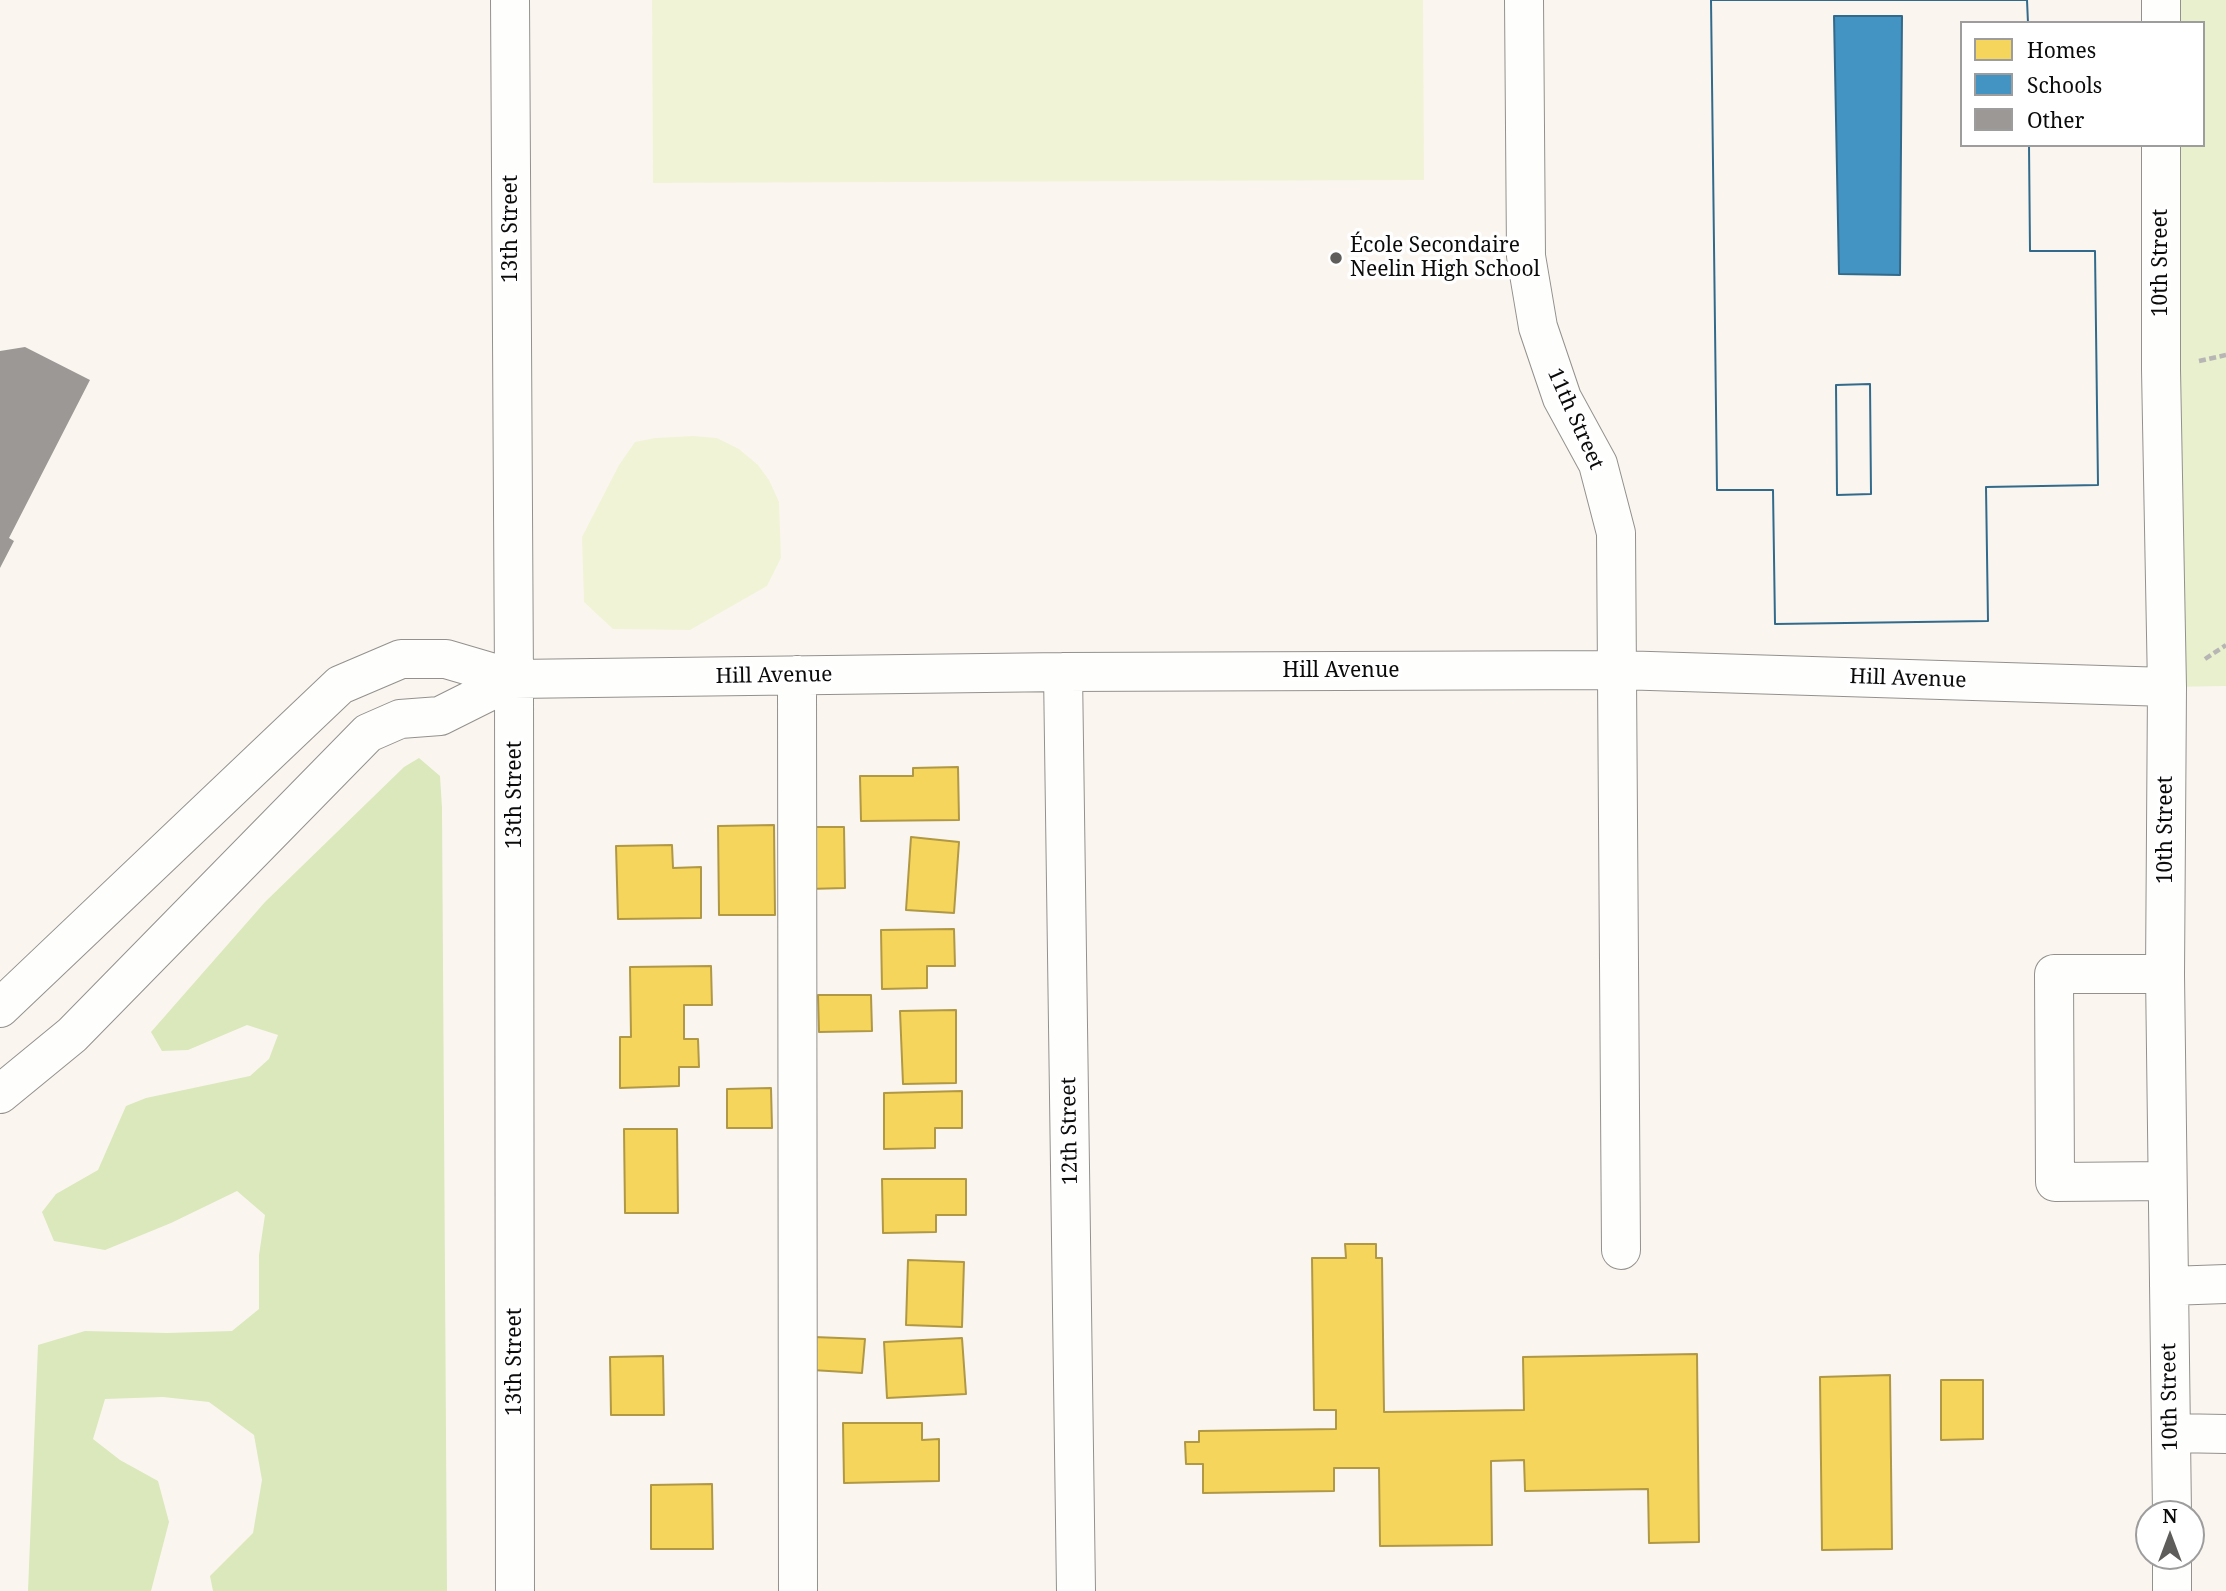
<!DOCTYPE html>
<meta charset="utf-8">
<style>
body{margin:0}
#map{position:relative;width:2226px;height:1591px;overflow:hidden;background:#faf6ef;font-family:"Noto Serif",serif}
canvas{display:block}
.legend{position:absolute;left:1960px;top:21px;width:245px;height:126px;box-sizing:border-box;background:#fff;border:2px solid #9d9d9d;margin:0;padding:9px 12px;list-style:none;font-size:21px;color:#0b0b0b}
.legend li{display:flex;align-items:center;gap:14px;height:35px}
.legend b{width:35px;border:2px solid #9d9d9d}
.north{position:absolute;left:2135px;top:1500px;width:70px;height:70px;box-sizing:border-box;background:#fff;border:2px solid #9d9d9d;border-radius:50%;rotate:0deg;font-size:19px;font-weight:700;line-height:28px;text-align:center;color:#0b0b0b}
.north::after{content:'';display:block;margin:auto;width:24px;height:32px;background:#5f5d5b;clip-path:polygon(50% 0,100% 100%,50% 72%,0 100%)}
</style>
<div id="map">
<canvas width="2226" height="1591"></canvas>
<ul class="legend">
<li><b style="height:19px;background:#f6d55c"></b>Homes</li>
<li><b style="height:19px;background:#4393c3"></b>Schools</li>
<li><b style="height:19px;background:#9c9895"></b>Other</li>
</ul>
<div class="north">N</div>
</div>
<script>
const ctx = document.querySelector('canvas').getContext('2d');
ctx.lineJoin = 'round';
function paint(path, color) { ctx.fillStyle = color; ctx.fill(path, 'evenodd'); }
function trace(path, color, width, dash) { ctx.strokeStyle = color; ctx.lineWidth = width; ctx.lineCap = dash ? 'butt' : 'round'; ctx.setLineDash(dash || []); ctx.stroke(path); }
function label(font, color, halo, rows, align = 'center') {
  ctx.font = font + ' "Noto Serif",serif'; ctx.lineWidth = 7; ctx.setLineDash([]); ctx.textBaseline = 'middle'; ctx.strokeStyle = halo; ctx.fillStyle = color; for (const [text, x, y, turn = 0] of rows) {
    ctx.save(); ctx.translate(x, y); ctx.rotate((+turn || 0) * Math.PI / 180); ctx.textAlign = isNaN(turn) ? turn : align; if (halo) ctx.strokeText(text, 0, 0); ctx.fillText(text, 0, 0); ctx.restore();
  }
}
const green = new Path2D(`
 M2163,0H2226V686L2167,687L2164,145H2203V23H2163Z`);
const forest = new Path2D(`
 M419,758L440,776L442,808L447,1591H213L210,1576L253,1533L262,1480L254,1435L209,1402L163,1397L105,1399L93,1439L120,1460L158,1481L169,1522L151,1591H28L38,1345L85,1331L167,1333L232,1331L259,1309V1255L265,1215L237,1191L171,1223L105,1250L54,1241L42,1212L56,1194L98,1170L126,1106L146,1098L250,1076L269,1059L278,1035L247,1025L188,1050L162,1051L151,1032L265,902L404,767Z`);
const pitch = new Path2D(`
 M652,0H1423L1424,180L653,183Z
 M693,436L717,438L739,449L758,465L769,480L779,502L781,558L767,586L690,630L613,629L584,602L582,537L619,465L635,442L655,438Z`);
const homes = new Path2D(`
 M958,767L959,820L861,821L860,776H913V768Z
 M774,825L775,915H719L718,826Z
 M807,827H844L845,888L808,889Z
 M911,837L959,842L954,913L906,910Z
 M672,845L673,868L701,867V918L618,919L616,846Z
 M954,929L955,966H927V988L882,989L881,930Z
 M711,966L712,1005H684V1039H698L699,1067H679V1086L620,1088V1037H631L630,967Z
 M818,995H871L872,1031L819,1032Z
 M956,1010V1083L903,1084L900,1011Z
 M771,1088L772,1128H727V1089Z
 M962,1091V1128H935V1148L884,1149V1093Z
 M624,1129H677L678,1213H625Z
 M882,1179H966V1215H936V1232L883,1233Z
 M1345,1244H1376V1258H1382L1384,1412L1524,1410L1523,1357L1697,1354L1699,1542L1649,1543L1648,1489L1525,1491L1524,1460L1491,1461L1492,1545L1380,1546L1379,1468H1334V1491L1203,1493V1464H1186L1185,1442H1199V1431L1336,1429V1410H1314L1312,1258H1346Z
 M908,1260L964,1262L962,1327L906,1325Z
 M814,1337L865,1339L862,1373L812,1370Z
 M962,1338L966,1394L887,1398L884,1342Z
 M663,1356L664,1415H611L610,1357Z
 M1890,1375L1892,1549L1822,1550L1820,1377Z
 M1941,1380H1983V1439L1941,1440Z
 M843,1423H922V1440L939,1439V1481L844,1483Z
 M712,1484L713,1549H651V1485Z`);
const schools = new Path2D(`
 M1711,0H2027L2028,23H1962V145H2029L2030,251H2095L2098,485L1986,487L1988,621L1775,624L1773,490H1717ZM1834,16H1902L1900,275L1839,274ZM1870,384L1871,494L1837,495L1836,385Z
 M1711,0H2027L2028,23H1962V145H2029L2030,251H2095L2098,485L1986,487L1988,621L1775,624L1773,490H1717Z
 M1870,384L1871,494L1837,495L1836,385Z`);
const building = new Path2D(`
 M25,347L90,380L9,538L14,541L0,568V351Z`);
const path = new Path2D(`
 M2199,361L2226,355
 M2205,659L2226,645`);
const minor = new Path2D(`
 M510,0L514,679L515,1591
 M1524,0L1526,256L1538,327L1562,398L1598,464L1616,533L1621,1250
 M2161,0V23
 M2161,145V370L2167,687L2165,974L2172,1514
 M1063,672L1076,1591
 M797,675L798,1591
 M2165,974H2054L2055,1182L2167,1181
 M0,1008L340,685L401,659H446L514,679L1063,672L1618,670L2167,687
 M0,1094L72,1035L368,733L400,719L440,716L514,679
 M2169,1286L2226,1284
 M2171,1433L2226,1434
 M2172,1556V1591`);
const markers = [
 [1336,258,7,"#5f5d5b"]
];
const streetNames = [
 ["13th Street",511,229,-90],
 ["10th Street",2161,263,-90],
 ["11th Street",1575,419,66],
 ["Hill Avenue",1341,671],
 ["Hill Avenue",774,676,-1],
 ["Hill Avenue",1908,679,2],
 ["13th Street",515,795,-90],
 ["10th Street",2166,830,-90],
 ["12th Street",1070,1131,-91],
 ["13th Street",515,1362,-90],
 ["10th Street",2170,1397,-91]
];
const poiNames = [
 ["École Secondaire",1350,246],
 ["Neelin High School",1350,270]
];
paint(green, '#e8f0cd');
paint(forest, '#dae8bb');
paint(pitch, '#f1f3d7');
paint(homes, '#f6d55c');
trace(homes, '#b09844', 2);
paint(schools, '#4393c3');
trace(schools, '#326a8c', 2);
paint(building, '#9c9895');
trace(minor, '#93918e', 40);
trace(path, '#b7b6b5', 4.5, [7, 3.5]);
trace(minor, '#fefefd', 38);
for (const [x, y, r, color] of markers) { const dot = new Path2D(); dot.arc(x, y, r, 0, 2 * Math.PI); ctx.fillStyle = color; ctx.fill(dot); trace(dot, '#fff', 2.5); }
label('21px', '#0b0b0b', '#fff', streetNames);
label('21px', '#0b0b0b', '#fff', poiNames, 'left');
</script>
